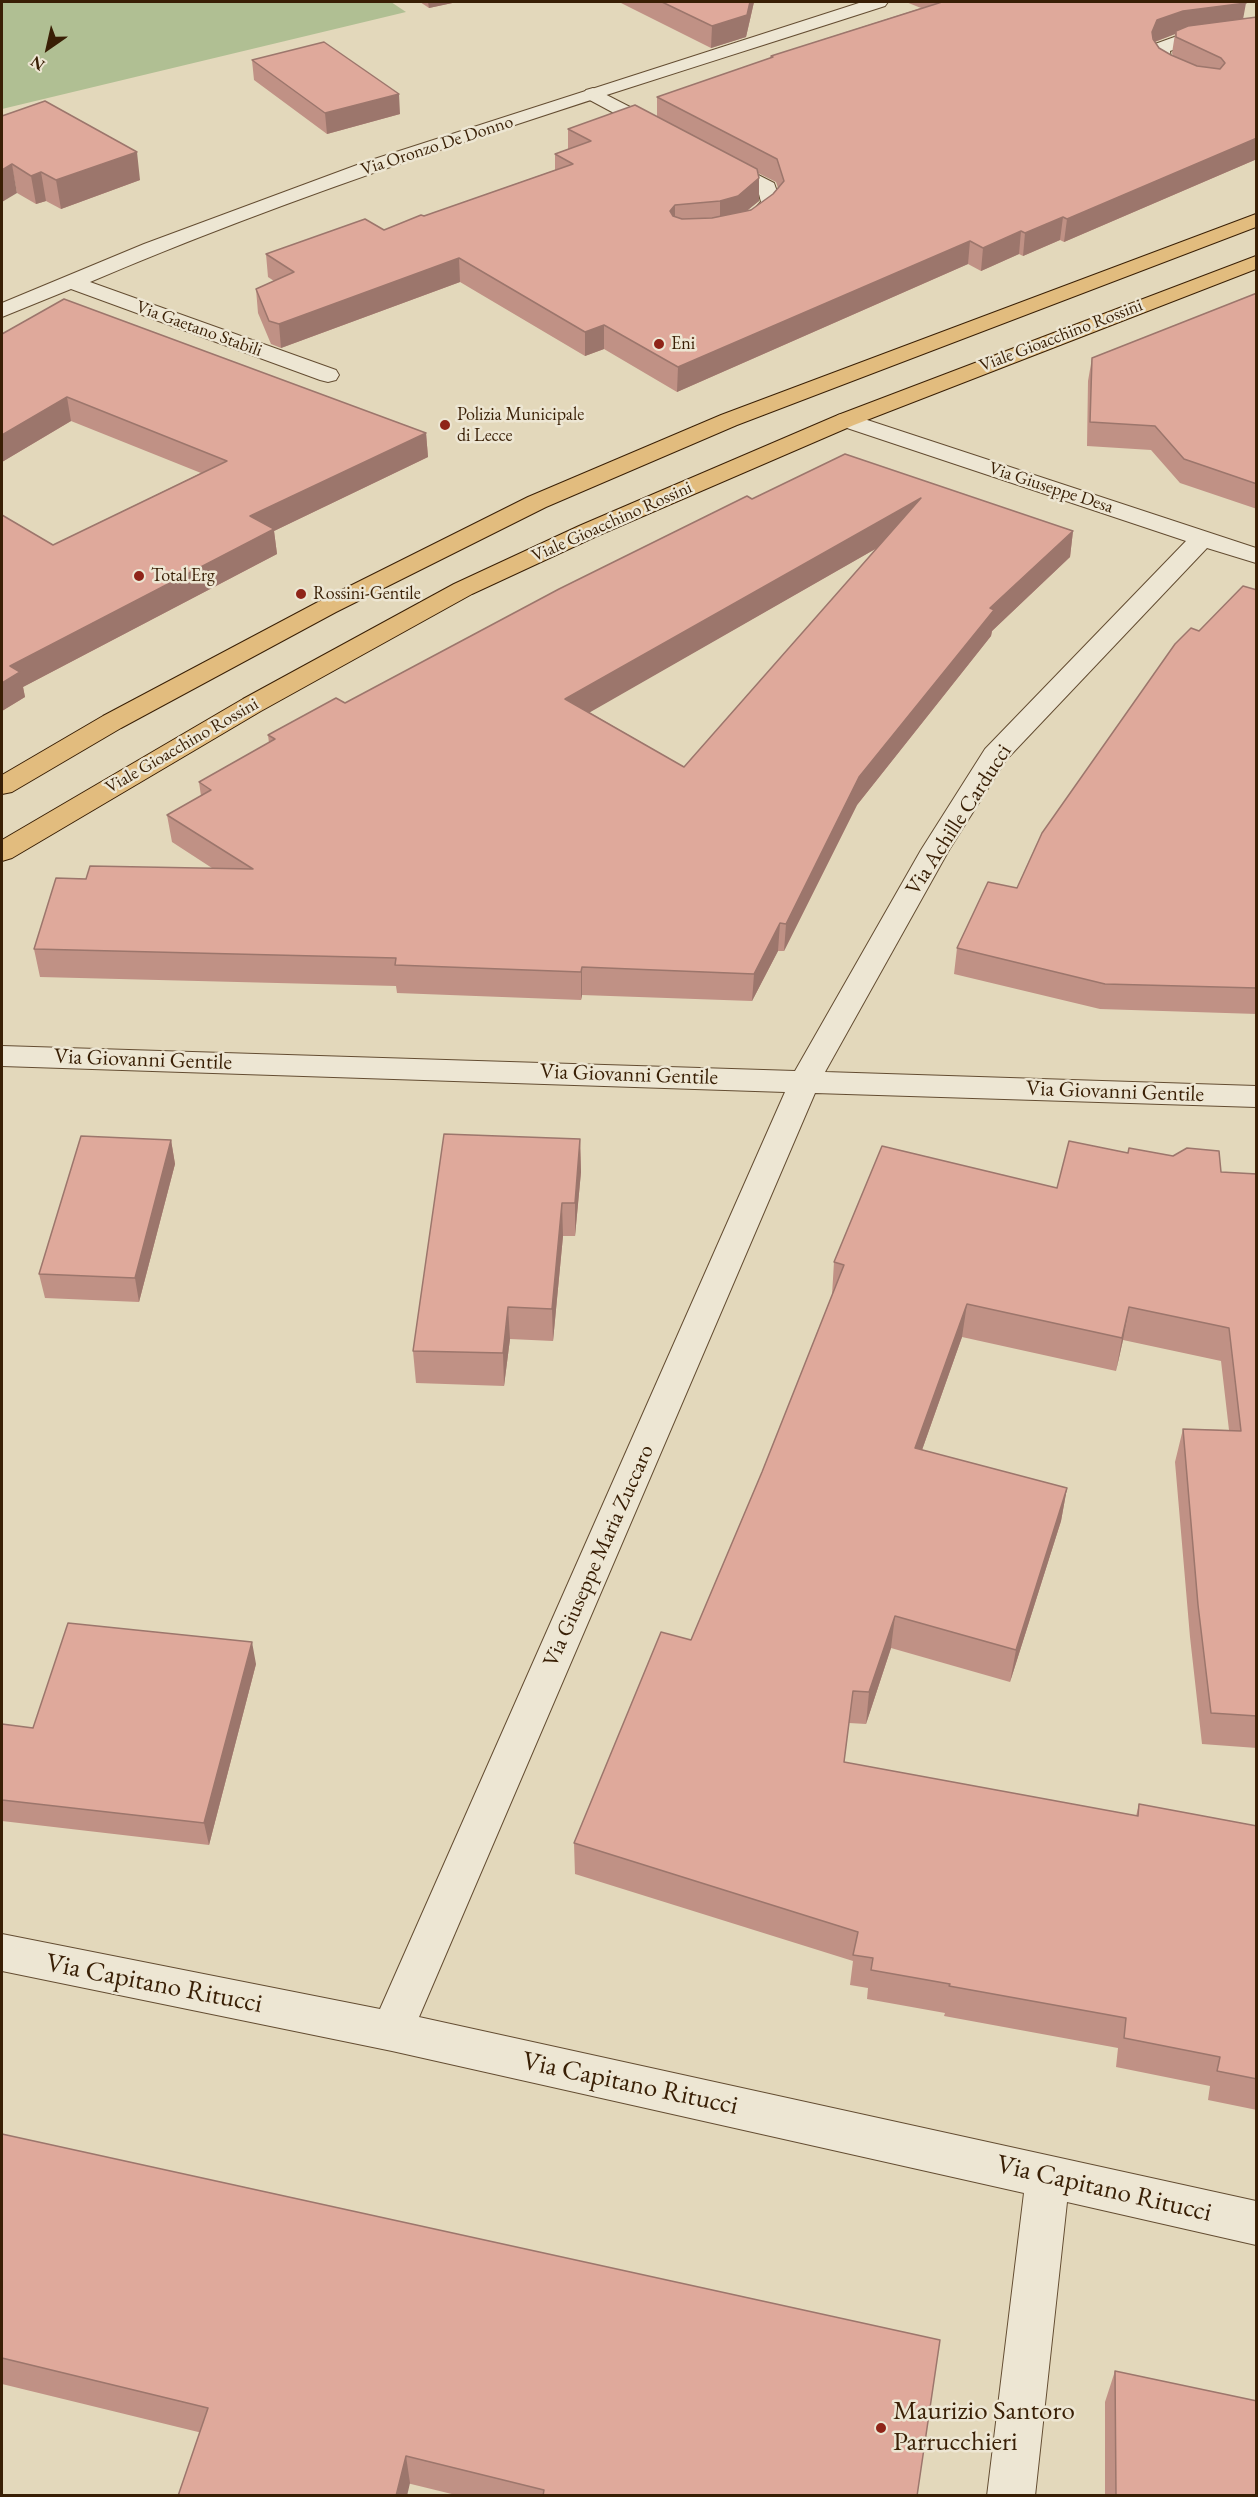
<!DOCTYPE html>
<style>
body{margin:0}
#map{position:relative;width:1258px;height:2497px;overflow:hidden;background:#e3d8bb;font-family:"EB Garamond",serif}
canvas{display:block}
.frame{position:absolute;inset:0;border:3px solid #391f05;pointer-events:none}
.north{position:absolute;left:18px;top:18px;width:60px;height:60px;-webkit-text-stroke:4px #ede6d3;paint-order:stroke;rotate:214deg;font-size:16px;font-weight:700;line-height:24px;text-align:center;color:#391f05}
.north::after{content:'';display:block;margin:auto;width:21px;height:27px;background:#391f05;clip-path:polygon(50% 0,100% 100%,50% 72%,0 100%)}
</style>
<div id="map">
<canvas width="1258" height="2497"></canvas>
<div class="frame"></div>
<div class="north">N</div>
</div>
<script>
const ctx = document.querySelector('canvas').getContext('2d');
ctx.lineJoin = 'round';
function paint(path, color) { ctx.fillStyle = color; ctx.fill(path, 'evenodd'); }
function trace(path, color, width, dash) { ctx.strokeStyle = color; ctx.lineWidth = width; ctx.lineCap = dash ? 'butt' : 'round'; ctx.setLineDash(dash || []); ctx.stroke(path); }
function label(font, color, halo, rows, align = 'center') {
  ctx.font = font + ' "EB Garamond",serif'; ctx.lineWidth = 5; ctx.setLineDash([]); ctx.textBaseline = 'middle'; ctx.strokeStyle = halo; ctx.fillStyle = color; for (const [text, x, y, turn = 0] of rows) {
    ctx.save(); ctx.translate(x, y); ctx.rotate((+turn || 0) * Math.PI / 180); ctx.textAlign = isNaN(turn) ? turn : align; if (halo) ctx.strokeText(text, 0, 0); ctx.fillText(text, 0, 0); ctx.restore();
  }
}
const green = new Path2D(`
 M2,2H391L406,12L2,109Z`);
const lane = new Path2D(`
 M1256,25V36L1184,46L1170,51L1171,60L1196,73L1199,77L1196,81C1179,85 1156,70 1151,55L1155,44L1180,35Z
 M593,88L667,126L670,130L667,134H653L586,98L583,94L586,90Z
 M719,155L774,183L781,203C771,218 754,236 734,231L731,227L734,223L746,218L761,202L758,190L712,165L709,161L712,157Z`);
const street = new Path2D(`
 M862,2H888L885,6C619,92 348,172 90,282L336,370L339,375L336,380L328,382L320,380L71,289L2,317V303L144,244L365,162Z
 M846,413L1256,548V563L1207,548L1006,760L949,850L825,1072L1256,1086V1107L815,1093L419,2017L1256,2201V2245L1067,2202L1035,2496H987L1024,2193L392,2051L2,1971V1934L380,2009L785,1092L2,1066V1046L795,1071L921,850L985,749L1186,541L838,425L834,420L838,415Z`);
const primary = new Path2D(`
 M1256,214V227L737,425L546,507L336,612L121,728L12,792L2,794V775L103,716L318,602L528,497L721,415Z
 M1256,256V269L854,425L597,536L472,594L261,711L12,858L2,861V840L243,699L454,584L579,526L838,415Z`);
const wall = new Path2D(`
 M420,2H457L429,8Z
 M619,2H754L746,37L711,48Z
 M906,2H1242L1243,19L1257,159L1064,242L1060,240L1023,256L1019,254L981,271L968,264L677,392L604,349L585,356L460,282L281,348L271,344L258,313L256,289L274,281L268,277L266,254L384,230L555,170V154L568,149V129L657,116V97L770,58L771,56L921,8ZM1175,34L1172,53L1173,56L1159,48L1155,42ZM758,173L776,182L778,188L773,194L751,210H747L759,201V178Z
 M252,60L400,114L327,134L254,80Z
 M2,116L140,180L61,209L46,201L36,204L17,193Z
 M1257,293V509L1180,483L1151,450L1087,446L1088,381L1092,358Z
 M2,334L426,433L428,457L274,531L277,554L23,687L25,697L2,711V515L53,545L201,473L71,421L2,462Z
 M752,499L1073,531L1070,557L992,631L991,636L857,805L784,951H778L752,1001L582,995L581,1000L397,993L396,986L40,977L34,949L86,879L212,868L172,842L167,815L201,796L199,782L269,743L268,735L345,703ZM877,548L684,767L589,712Z
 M1257,590V1014L1100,1009L954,974L957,948L1017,888L1199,631Z
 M580,1139L581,1172L575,1236H563L553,1341L510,1339L504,1386L416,1383L413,1351Z
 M171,1140L175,1164L139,1302L45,1298L39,1274Z
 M1221,1172L1257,1174V1748L1202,1744L1190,1637L1175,1462L1183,1429L1229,1430L1221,1361L1123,1340L1116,1371L962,1337L922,1450L1067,1488L1061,1521L1010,1682L891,1648L866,1724L849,1723L844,1762L1136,1816L1139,1804L1257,1826V2110L1208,2100L1210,2086L1116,2067L1118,2048L944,2016L945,2013L867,1999L868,1988L850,1985L853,1961L575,1874L574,1843L691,1640L762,1472L832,1295L834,1262L1057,1188Z
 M256,1664L209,1845L2,1821V1724L33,1728Z
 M2,2134L917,2496H460L2,2384Z
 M1115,2371L1257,2496H1105V2402Z`);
const shadedWall = new Path2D(`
 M428,2H457L429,8Z
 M750,2H754L746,37L711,48L712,26Z
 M1246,3L1242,25L1176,31L1175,34L1154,42L1152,32L1157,20L1183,11Z
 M399,94L400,114L327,134L325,113Z
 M1257,138V159L1064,242L1067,219Z
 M137,152L140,180L61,209L56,180Z
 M12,164L17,193L2,202V170Z
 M41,172L46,201L36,204L31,176Z
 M759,178V201L737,219L720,224V201Z
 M675,205V228L670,211Z
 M1063,217L1060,240L1023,256L1025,233Z
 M1021,231L1019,254L981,271L983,248Z
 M970,241L968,264L677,392L678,367Z
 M459,258L460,282L281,348L279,324Z
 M604,325V349L585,356V332Z
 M67,397L71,421L2,462V435Z
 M426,433L428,457L274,531L277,554L23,687L25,697L2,711V683L10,666L250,516Z
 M921,498L919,524L566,726L565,699Z
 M1073,531L1070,557L992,631L991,636L857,805L784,951L786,924L859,777L990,608Z
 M780,923L778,951L752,1001L754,974Z
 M582,967V995L581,1000V972Z
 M580,1139L581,1172L575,1236V1203Z
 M171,1140L175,1164L139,1302L135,1278Z
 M562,1203L563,1236L553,1341L552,1309Z
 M967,1304L962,1337L911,1481L915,1448Z
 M508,1307L510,1339L504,1386L503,1353Z
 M1129,1307L1123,1340L1116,1371L1122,1338Z
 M1067,1488L1061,1521L1010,1682L1016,1650Z
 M895,1616L891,1648L866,1724L869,1692Z
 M252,1642L256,1664L209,1845L204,1823Z
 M406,2456L410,2483L407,2496H396Z`);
const building = new Path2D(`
 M662,2H750L747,15L712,26Z
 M942,2H1242L1246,3L1183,11L1157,20L1152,32L1153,39L1159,48L1171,55L1197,66L1220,69L1225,63L1221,58L1176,37V31L1188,26L1257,17V138L1067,219L1063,217L1025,233L1021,231L983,248L970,241L678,367L604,325L585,332L459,258L279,324L269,321L256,289L294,272L266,254L365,219L384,230L421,215L424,216L573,164L555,154L591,141L568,129L635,105L757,169L759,178L738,196L720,201L675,205L670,211L673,216L682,219L712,218L751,210L773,194L784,181L777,159L657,97L773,57L771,56Z
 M324,42L399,94L325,113L252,60Z
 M45,101L137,152L56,180L41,172L31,176L12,164L2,170V116Z
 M1257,293V484L1184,459L1155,426L1090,422L1092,358Z
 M64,299L426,433L250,516L274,529L10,666L20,672L2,683V515L53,545L227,461L67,397L2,435V334Z
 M845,454L1073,531L990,608L994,610L859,777L786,924L780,923L754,974L582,967L581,972L395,965L396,958L34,949L56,878L86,879L90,866L253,869L167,815L211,790L199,782L275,739L268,735L336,698L345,703L559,589L747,496L752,499ZM921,498L684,767L565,699Z
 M1243,586L1257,590V988L1105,984L957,948L988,882L1017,888L1042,833L1175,644L1191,628L1199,631Z
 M444,1134L580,1139L575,1203H562L552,1309L508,1307L503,1353L413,1351Z
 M81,1136L171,1140L135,1278L39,1274Z
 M1069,1141L1128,1153L1129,1148L1173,1156L1187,1148L1219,1151L1221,1172L1257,1174V1716L1211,1713L1198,1605L1183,1429L1241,1431L1229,1328L1129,1307L1122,1338L967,1304L915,1448L1067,1488L1016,1650L895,1616L869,1692L853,1691L844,1762L1138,1816L1139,1804L1257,1826V2079L1217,2071L1220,2057L1124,2038L1126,2018L949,1986L950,1984L871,1970L873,1958L853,1955L858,1932L574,1843L661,1632L691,1640L762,1472L844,1265L834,1262L882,1146L1057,1188Z
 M68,1623L252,1642L204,1823L2,1800V1724L33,1728Z
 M2,2134L940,2340L917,2496H543L544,2490L406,2456L396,2496H178L208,2408L2,2358Z
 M1115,2371L1257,2401V2496H1116Z`);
const markers = [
 [659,344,6,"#8f2418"],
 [445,425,6,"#8f2418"],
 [139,576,6,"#8f2418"],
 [301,594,6,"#8f2418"],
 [881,2428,6,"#8f2418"]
];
const farStreetnames = [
 ["Via Oronzo De Donno",437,146,-18],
 ["Via Gaetano Stabili",199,329,20],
 ["Viale Gioacchino Rossini",1061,336,-21],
 ["Via Giuseppe Desa",1051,488,18],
 ["Viale Gioacchino Rossini",612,522,-24],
 ["Viale Gioacchino Rossini",182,746,-30]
];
const farPoinames = [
 ["Eni",671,344],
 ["Polizia Municipale",457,415],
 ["di Lecce",457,436],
 ["Total Erg",151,576],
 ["Rossini-Gentile",313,594]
];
const streetNames = [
 ["Via Achille Carducci",959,820,-57],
 ["Via Giovanni Gentile",143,1060,2],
 ["Via Giovanni Gentile",629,1075,2],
 ["Via Giovanni Gentile",1115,1092,2],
 ["Via Giuseppe Maria Zuccaro",599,1556,-66]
];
const nearStreetnames = [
 ["Via Capitano Ritucci",154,1984,11],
 ["Via Capitano Ritucci",630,2084,12],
 ["Via Capitano Ritucci",1104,2189,13]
];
const nearPoinames = [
 ["Maurizio Santoro",893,2412],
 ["Parrucchieri",893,2443]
];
paint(green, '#b0bf93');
trace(lane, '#644d32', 2);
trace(street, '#644d32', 2);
trace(primary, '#391f05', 2);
paint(lane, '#ede6d3');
paint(street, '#ede6d3');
paint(primary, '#e2bc7e');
paint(wall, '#c09185');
paint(shadedWall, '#9c766c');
paint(building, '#dfa99b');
trace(building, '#9c766c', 1.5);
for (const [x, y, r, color] of markers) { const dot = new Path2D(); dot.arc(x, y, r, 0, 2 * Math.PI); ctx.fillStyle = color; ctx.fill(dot); trace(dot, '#ede6d3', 2); }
label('18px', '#391f05', '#ede6d3', farStreetnames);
label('18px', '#391f05', '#ede6d3', farPoinames, 'left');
label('22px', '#391f05', '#ede6d3', streetNames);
label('27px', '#391f05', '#ede6d3', nearStreetnames);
label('27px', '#391f05', '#ede6d3', nearPoinames, 'left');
</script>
